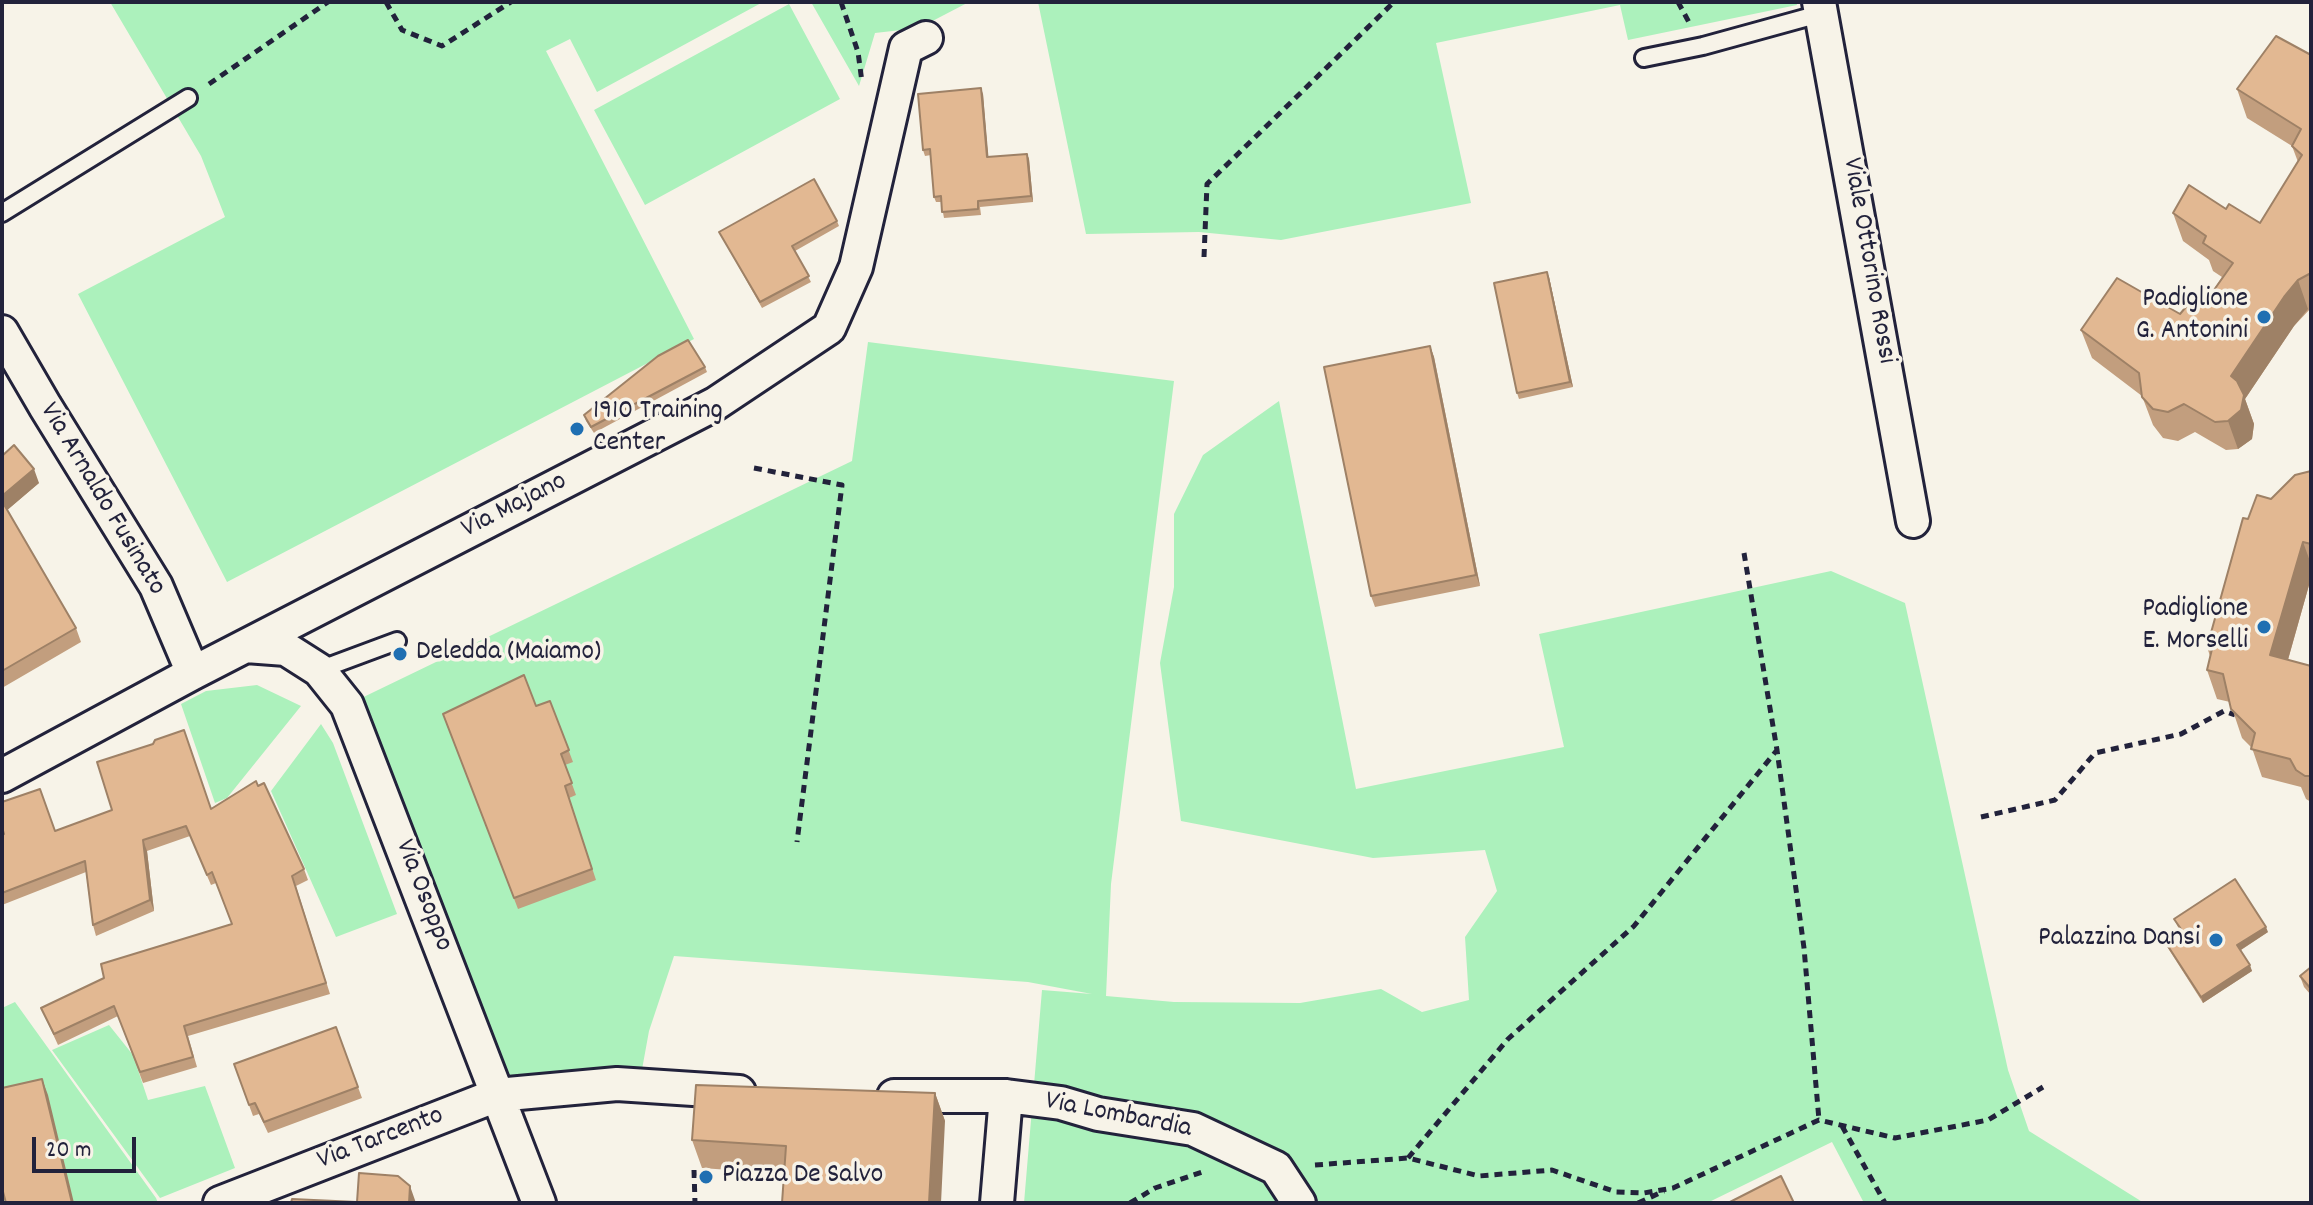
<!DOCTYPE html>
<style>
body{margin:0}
#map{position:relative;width:2313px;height:1205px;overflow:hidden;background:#f7f3e8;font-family:Dekko,sans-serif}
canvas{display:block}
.frame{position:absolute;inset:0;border:4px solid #22223b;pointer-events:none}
.scale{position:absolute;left:32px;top:1137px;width:104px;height:36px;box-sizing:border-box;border:4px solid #22223b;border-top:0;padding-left:10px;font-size:24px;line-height:28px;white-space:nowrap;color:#22223b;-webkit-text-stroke:6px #f7f3e8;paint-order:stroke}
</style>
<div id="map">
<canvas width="2313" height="1205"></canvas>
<div class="frame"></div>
<div class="scale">20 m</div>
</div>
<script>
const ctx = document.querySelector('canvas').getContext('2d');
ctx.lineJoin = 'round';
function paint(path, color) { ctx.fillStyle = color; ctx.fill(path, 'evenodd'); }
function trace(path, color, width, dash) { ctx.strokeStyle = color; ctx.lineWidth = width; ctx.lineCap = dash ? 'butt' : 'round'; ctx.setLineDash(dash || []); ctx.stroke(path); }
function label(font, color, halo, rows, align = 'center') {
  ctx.font = font + ' Dekko,sans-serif'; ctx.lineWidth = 7; ctx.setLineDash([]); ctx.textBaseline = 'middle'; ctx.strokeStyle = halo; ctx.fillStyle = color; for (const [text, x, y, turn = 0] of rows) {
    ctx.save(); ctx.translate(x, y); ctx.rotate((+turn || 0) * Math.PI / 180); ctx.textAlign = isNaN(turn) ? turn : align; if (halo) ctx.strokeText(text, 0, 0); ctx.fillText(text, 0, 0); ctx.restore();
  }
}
const green = new Path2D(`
 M110,2H763L597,92L570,39L546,51L694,339L227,582L78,294L225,217L201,156Z
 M811,2H969L919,28L875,33L859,86Z
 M1038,2H1796L1797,5L1628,40L1620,5L1436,43L1471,203L1281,240L1199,232L1086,234Z
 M789,4L840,99L645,205L594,110Z
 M868,342L1174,381L1111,884L1106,996L1174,1002L1300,1003L1381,989L1422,1012L1469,1000L1465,937L1497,891L1485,850L1373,858L1181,821L1160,663L1174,587V514L1203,455L1279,401L1356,789L1564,747L1539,634L1831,571L1905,603L2008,1070L2029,1131L2144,1203H1864L1832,1142L1707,1203H1024L1042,990L1092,994L1028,982L674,956L649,1031L641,1075L497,1095L347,705L852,461Z
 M257,685L301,706L227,798L215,803L181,704L206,691Z
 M321,724L333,743L397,914L336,937L271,791Z
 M15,1002L156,1198L158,1203H2V1008Z
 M109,1025L133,1055L148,1100L205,1086L235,1168L160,1198L52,1050Z`);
const path = new Path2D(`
 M386,2L402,30L442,46L511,2
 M841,2L858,52L862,82
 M1678,2L1691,26
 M209,84L328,2
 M1204,257L1207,184L1394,2
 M754,468L842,485L797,842
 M1744,553L1777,750L1804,948L1819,1120
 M1981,817L2055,800L2095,753L2181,734L2224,711L2235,715
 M1842,1126L1885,1203
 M1408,1158L1508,1039L1634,926L1777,750
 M1315,1165L1408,1158L1479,1176L1552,1170L1616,1192L1644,1193L1673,1188L1819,1120L1895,1138L1988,1120L2043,1087
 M694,1170L695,1203
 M1130,1203L1155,1188L1205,1171
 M1638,1203L1664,1191`);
const lane = new Path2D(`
 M1644,58L1703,46L1823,13
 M2,213L188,98
 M319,670L397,641`);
const street = new Path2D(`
 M1819,2L1913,521
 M2,332L45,406L156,586L193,673
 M246,646L286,649L319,670L347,705L539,1203
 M2,776L193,673L715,404L829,328L856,267L906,48L926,38
 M894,1096H1006L1061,1103L1098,1114L1193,1129L1276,1168L1299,1203
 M220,1203L497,1095L617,1084L739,1092
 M997,1203L1006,1096`);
const wall = new Path2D(`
 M2311,55V308L2294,326L2245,399L2254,424L2252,439L2238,449L2226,450L2195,432L2178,441L2163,438L2153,425L2142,396L2092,358L2081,330L2180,314L2202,307L2222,277L2213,271L2209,260L2183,241L2173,213L2226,209L2260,223L2298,162L2292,146L2247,118L2237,89Z
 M983,94L988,157L1027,154L1029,159L1033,202L980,207L981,215L944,218L941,202H936L934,197L931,155L925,156L923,150Z
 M837,221L839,226L795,251L811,282L762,308L719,232Z
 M1549,277L1573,387L1519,399L1517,393Z
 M1430,346L1434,357L1480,586L1375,607L1371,596Z
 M705,367L707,372L594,433L586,421L584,415Z
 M2,456L39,483L7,510L76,628L81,642L2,688Z
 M2311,471V578L2288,660L2311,666V802L2306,799L2301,787L2262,777L2252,748L2242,738L2230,702L2217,699L2207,670L2210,656L2207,647L2248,519L2271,499Z
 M550,701L573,762L565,765L576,795L569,798L596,880L518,909L443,714L536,706Z
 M211,809L304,869L308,880L296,886L330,994L188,1036L197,1067L143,1083L118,1016L58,1045L41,1008L232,925L216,883L211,885L190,836L147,851L154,911L96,936L93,925L86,872L2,905V835L55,831Z
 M2174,919L2268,932L2241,950L2252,971L2203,1003L2166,945L2164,940L2179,929Z
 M2311,967V995L2304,987L2300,976Z
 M336,1027L362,1098L268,1133L259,1114L253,1116L234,1064Z
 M935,1093L945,1121L784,1174L702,1168L692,1140Z`);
const shadedWall = new Path2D(`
 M981,88L983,94L989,163L987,157Z
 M1027,154L1029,159L1033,202L1031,196Z
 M1547,272L1549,277L1573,387L1570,382Z
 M2298,280L2308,309L2294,326L2245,399L2254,424L2252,439L2238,449L2228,421L2231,376L2284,297Z
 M1430,346L1434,357L1480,586L1476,575Z
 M34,469L39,483L5,512L2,503V496Z
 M2303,542L2311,564V578L2281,684L2270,655Z
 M143,840L147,851L154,911L150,900Z
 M2266,927L2268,932L2239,951L2237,945Z
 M2250,965L2252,971L2203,1003L2201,997Z
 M42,1079L48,1095L74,1203H72Z
 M935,1093L945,1121L941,1203H929Z
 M410,1186L416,1203H409Z`);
const building = new Path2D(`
 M2276,36L2311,55V273L2298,280L2284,297L2231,376L2237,381L2244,395L2241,410L2228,421L2215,422L2184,404L2168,412L2153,409L2142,397L2139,373L2081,330L2117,278L2180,314L2191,301L2202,307L2233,263L2203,243L2206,236L2173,213L2189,185L2226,209L2229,204L2260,223L2302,155L2292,146L2301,129L2237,89Z
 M981,88L987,157L1027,154L1031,196L978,201V209L942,212L941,196L934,197L930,149L923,150L918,94Z
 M814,179L837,221L792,246L809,276L760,302L719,232Z
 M1547,272L1570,382L1517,393L1494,283Z
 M688,340L705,367L591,427L584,415L658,356Z
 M1430,346L1476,575L1371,596L1324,367Z
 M14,445L34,469L2,496V456Z
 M2311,471V544L2303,542L2270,655L2311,666V776H2305L2296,770L2290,759L2251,749L2255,733L2231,709L2223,674L2207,670L2212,649L2207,647L2243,518L2248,519L2257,495L2271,499L2295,475Z
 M2,501L76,628L2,671Z
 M524,675L536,706L550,701L569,750L561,754L572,783L565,786L592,869L514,898L443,714Z
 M184,730L211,809L256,781L258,786L264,783L304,869L292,876L326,983L184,1026L193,1057L140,1072L114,1006L54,1034L41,1008L104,978L101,964L232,924L212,872L207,875L186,826L143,840L150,900L93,925L85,861L2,893V835L4,834L2,827V802L40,789L55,831L112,810L97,762L153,744L155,740Z
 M2235,879L2266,927L2237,945L2250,965L2201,997L2164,940L2181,929L2174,919Z
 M2311,967V989L2300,976Z
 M336,1027L358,1087L264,1122L255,1103L249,1105L234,1064Z
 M42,1079L72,1203H6L2,1188V1088Z
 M696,1085L935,1093L929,1203H782L786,1146L692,1140Z
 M359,1173L398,1176L410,1186L409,1203H291L292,1199L357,1202Z
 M1781,1176L1794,1203H1728Z`);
const markers = [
 [2264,317,8,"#1f6fb2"],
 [577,429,8,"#1f6fb2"],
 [2264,627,8,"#1f6fb2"],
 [400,654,8,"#1f6fb2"],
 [2216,940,8,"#1f6fb2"],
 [706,1177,8,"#1f6fb2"]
];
const streetNames = [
 ["Viale Ottorino Rossi",1867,261,80],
 ["Via Arnaldo Fusinato",101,500,59],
 ["Via Majano",515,507,-27],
 ["Via Osoppo",422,896,69],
 ["Via Lombardia",1118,1117,11],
 ["Via Tarcento",381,1140,-21]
];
const poiNames = [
 ["Padiglione",2248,301],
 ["G. Antonini",2248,333],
 ["1910 Training",593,413,"left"],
 ["Center",593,445,"left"],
 ["Padiglione",2248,611],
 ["E. Morselli",2248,643],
 ["Deledda (Maiamo)",416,654,"left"],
 ["Palazzina Dansi",2200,940],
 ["Piazza De Salvo",722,1177,"left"]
];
paint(green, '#acf1bc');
trace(lane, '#22223b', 22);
trace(street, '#22223b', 38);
trace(path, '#22223b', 5, [8, 6]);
trace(lane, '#f7f3e8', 16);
trace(street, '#f7f3e8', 32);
paint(wall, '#c29e7e');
paint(shadedWall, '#9e8166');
paint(building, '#e2b892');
trace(building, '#9e8166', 2);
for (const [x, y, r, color] of markers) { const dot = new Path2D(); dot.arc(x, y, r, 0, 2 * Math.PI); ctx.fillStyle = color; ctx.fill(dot); trace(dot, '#f7f3e8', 3); }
label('28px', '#22223b', '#f7f3e8', streetNames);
label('28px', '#22223b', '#f7f3e8', poiNames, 'right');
</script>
